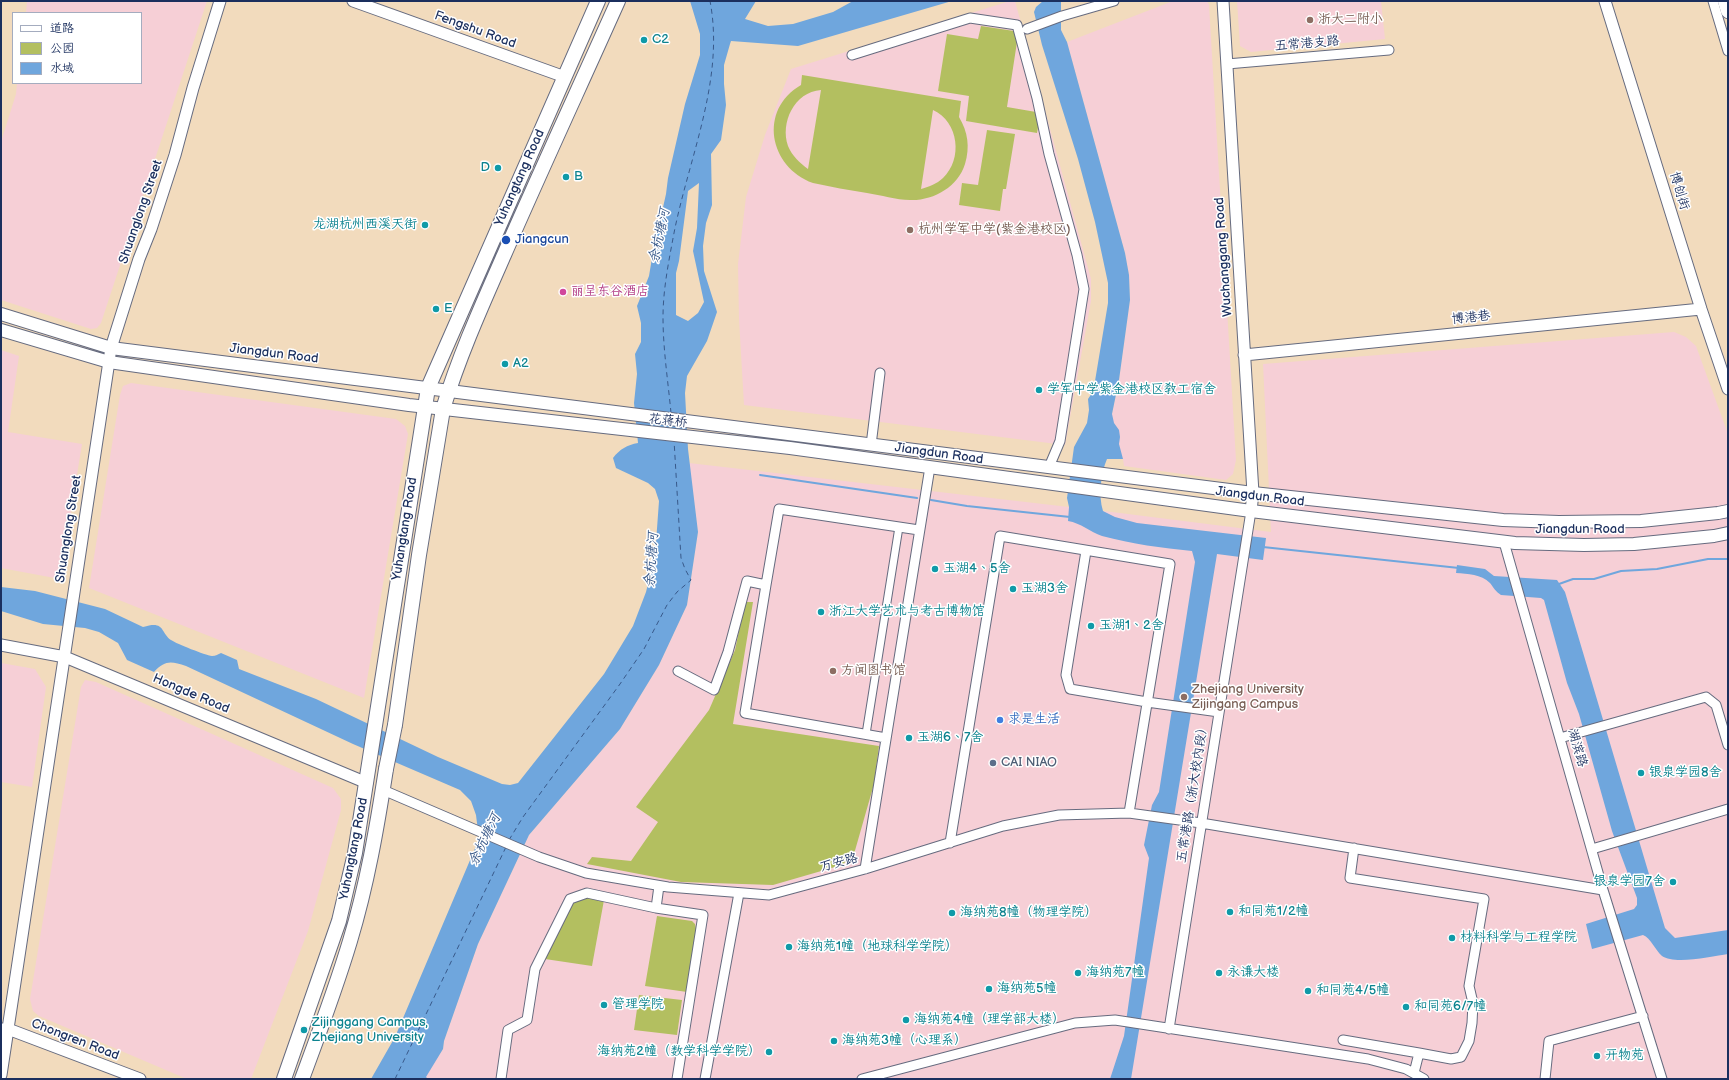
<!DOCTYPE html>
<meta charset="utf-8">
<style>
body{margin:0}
#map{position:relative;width:1729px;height:1080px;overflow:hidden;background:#f2dbbd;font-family:"Balsamiq Sans","LXGW WenKai TC",sans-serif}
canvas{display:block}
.frame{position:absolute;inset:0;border:2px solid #1b2f5e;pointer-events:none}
.legend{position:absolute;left:12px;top:12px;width:130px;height:72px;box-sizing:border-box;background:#fff;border:1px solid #a4acbf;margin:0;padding:5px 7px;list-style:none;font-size:12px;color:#1b2f5e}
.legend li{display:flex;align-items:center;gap:8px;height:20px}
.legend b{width:20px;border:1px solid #a4acbf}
</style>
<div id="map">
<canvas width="1729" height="1080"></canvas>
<div class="frame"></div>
<ul class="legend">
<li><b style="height:5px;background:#fff"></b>道路</li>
<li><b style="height:11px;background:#b3bf60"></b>公园</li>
<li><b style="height:11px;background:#6fa6dd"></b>水域</li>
</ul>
</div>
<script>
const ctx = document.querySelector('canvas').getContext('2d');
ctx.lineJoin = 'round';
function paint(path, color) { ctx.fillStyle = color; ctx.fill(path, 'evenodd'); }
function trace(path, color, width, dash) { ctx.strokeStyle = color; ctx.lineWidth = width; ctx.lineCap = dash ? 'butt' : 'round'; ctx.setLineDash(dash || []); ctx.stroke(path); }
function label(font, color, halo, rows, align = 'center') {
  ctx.font = font + ' "Balsamiq Sans","LXGW WenKai TC",sans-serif'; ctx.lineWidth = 3; ctx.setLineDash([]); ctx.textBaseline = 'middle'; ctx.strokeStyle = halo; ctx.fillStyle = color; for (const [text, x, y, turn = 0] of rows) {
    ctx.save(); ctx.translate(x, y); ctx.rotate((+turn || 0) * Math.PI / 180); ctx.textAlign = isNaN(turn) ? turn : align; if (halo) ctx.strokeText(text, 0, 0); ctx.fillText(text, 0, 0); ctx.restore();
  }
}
const built = new Path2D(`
 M27,1H207L101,323L97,328L91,329L1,300V142L16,94L17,83H141V13H26Z
 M1010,1H1015L1091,279V301L1065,445L744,405L739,319L738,264L746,197L765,135L791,69Z
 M1173,1H1207L1209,5L1236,460L1233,474L1226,480L1124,466L1123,459L1110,447L1112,414L1119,380L1130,300L1129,275L1125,253L1067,42Z
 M1237,1H1381L1385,39L1251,52L1240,46Z
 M1674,332L1686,337L1696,346L1728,434V1079H424L443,1049L444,1041L478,944L529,835L620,729L659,665L687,605L698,532L689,463L1112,512L1271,532L1263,364Z
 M1,350L19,356L8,432L82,444L60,579L1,568Z
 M131,383L396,419L405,426L408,434L364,698L89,588L120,395L123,386Z
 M1,663L35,669L46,687L32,787L1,782Z
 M85,680L96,682L333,788L341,799V810L308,931L251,1079H187L39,1016L33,1011L30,999L81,687Z`);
const green = new Path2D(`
 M981,26L1014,31L1017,42L1007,107L1036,112L1039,122L1037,133L966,121L969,96L938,91L947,34L978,39Z
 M802,75L961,101L959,117C968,132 970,147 965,164C958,187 933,201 910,200C896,200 881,195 867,193C849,190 831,187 813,183C769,167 758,110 801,85ZM821,90L808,169C800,163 792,156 788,146C780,123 794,92 821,90ZM933,110C959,122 963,159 943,178C937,184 928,187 921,189Z
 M987,130L1015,134L1006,189H1003L1000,211L959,205L962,183L978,185Z
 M745,602H753L733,724L879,746L874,784L854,854L842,865L773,885L681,882L587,864L592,857L631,861L658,822L636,807L709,710L735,650Z
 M585,897L604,900L592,966L545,959L572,903Z
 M657,916L692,921L695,924L697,933L687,992L645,986Z
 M639,995L682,1000L677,1035L634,1030Z`);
const water = new Path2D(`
 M690,1H756L745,19L768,26L793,24L833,12L853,1H952L798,46L731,41L730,44L724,65V84L726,105L721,140L711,154L712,205L706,223L703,246L704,271L717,312L707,341L687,376L685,393L688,449L698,532L687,605L659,665L620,729L529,835L478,944L444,1041L443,1049L426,1077L428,1079H371L395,1037L479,839L476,815L471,801L460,790L353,744L186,666C171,661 165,660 154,672L127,660L118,643L99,632L85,628L43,624L1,611V587L35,591L105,609L143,627C165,620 160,632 171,640C177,644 205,655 212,656C216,656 218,654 221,653L237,660L239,669L316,699L438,757L502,784L510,785L518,783L604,674L633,626L646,592L655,556L659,501L655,489L648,483L616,468L613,458C620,449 627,445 638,443L634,403L637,374L635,354L641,342V323L637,306L649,276L653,252L666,194L668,178L685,104L700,55V34ZM699,183L697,228L693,251L704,302L698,313L688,321L676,315V273L679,261L688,191Z
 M1043,1H1061V30L1067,42L1125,253L1129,275L1130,300L1119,380L1112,414L1114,423L1119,430L1120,437L1119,444L1123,459H1107C1101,473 1098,495 1103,511L1115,517L1137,523L1266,538L1263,560L1217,554L1131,1079H1110L1124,1036L1149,858L1144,845L1152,805L1159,792L1195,562L1192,551C1162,548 1132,544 1102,536C1090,532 1081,523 1068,521L1069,507L1067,498L1074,447L1087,423L1089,410L1088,399L1092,393L1095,381L1108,303V283L1095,222L1078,159L1042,45L1034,12L1036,7Z
 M1457,565L1485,569L1494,576L1557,580L1565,592L1665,928L1675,938L1728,930V954C1713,956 1675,965 1662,956C1655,950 1651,938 1643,935L1592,949L1586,924L1634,909L1637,905V898L1612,831L1579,714L1567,683L1544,600L1541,598L1501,595C1495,591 1494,588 1490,583C1481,574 1468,574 1456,573Z`);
const stream = new Path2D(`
 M760,475L917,498
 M931,500L967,506L1070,517
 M1263,547L1459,568
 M1559,584L1573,579H1594L1621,571L1657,569L1708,559H1728`);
const ferry = new Path2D(`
 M671,413C668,381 663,349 663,317C663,289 669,260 674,233C689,157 725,79 710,1
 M509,840L523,817L620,684L644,649L667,605L677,592L691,580L685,569L681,558L674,440
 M395,1079L506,847`);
const pedestrian = new Path2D(`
 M866,734L899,527`);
const minor = new Path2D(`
 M1713,1L1728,51
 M1027,29L1062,16L1114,1
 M852,55L970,18L1017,25L1037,98L1049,154L1077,255L1084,289L1060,441L1049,467
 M1227,64L1389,50
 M871,445L880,373
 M1504,542L1603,890L1662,1079
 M1086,551L1066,675L1070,689L1147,702L1219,712
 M766,585L745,713L886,738
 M678,671L714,690L728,652L747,581L766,585L779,509L919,530
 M1560,738L1706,697L1716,705L1728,745
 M383,790L539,857L586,873L668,887L769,895L865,869L1003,826L1059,815L1129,813L1201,823L1603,890
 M950,843L1000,536L1170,564L1129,813
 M1354,848L1350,878L1484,899L1469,986L1473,1003L1472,1023L1469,1041L1461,1057L1451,1059L1419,1053L1414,1073
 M1592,849L1728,809
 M865,869L930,467
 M656,908L659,886
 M1169,1029L1251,511
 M1343,1040L1419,1053
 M501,1079L508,1030L527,1020L535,969L570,899L587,893L656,908L703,915L677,1079
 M705,1079L739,893
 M862,1079L1075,1023L1115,1020L1368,1059L1406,1069L1424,1079
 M1545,1079L1549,1041L1643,1016`);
const tertiary = new Path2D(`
 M353,1L565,77
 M1223,1L1253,493L1251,511
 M1605,1L1701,309L1728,389
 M1244,355L1701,309
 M1,645L65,657L367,783
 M1,1029H8L140,1079
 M1,1075L111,348L139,259L151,229L175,155L193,88L220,1`);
const secondary = new Path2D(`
 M1,314L111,348L1253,493L1503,520L1559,522L1641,521L1718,513L1728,511
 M1,330L109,362L409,405L790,448L1251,511L1515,543L1584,545L1634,544L1714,536L1728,533`);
const primary = new Path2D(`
 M395,725L419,555L443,409C459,356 482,305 504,255C541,170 580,86 618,1
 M284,1079L339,921L355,853L428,388L598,1
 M302,1079C319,1033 336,988 350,941C367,885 377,827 386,769`);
const trunk = new Path2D(`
 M1725,1L1728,11`);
const primaryBridge = new Path2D(`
 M386,769L395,725`);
const markers = [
 [1310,20,4,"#8d6e63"],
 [644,40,4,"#0f9aa8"],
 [498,168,4,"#0f9aa8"],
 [566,177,4,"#0f9aa8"],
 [425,225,4,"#0f9aa8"],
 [910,230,4,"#8d6e63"],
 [506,240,5,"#1a4fb4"],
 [563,292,4,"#d1479c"],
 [436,309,4,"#0f9aa8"],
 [505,364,4,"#0f9aa8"],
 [1039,390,4,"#0f9aa8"],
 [935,569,4,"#0f9aa8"],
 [1013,589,4,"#0f9aa8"],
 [821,612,4,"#0f9aa8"],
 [1091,626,4,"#0f9aa8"],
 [833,671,4,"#8d6e63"],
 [1184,697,4,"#8d6e63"],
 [1000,720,4,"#3f7fe0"],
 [909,738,4,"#0f9aa8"],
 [993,763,4,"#5c6f8a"],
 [1641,773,4,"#0f9aa8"],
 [1673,882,4,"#0f9aa8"],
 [1230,912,4,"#0f9aa8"],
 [952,913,4,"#0f9aa8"],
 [1452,938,4,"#0f9aa8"],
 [789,947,4,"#0f9aa8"],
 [1078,973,4,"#0f9aa8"],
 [1219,973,4,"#0f9aa8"],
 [989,989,4,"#0f9aa8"],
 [1308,991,4,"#0f9aa8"],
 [604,1005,4,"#0f9aa8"],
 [1406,1007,4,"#0f9aa8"],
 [906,1020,4,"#0f9aa8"],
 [304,1030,4,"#0f9aa8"],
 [834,1041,4,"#0f9aa8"],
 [769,1052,4,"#0f9aa8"],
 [1597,1056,4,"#0f9aa8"]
];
const educationNames = [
 ["浙大二附小",1318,20],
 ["杭州学军中学(紫金港校区)",918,230],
 ["方闻图书馆",841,671],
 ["Zhejiang University",1192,690],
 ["Zijingang Campus",1192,705]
];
const streetNames = [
 ["Fengshu Road",475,30,20],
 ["五常港支路",1307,44,-5],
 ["Yuhangtang Road",520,178,-66],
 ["博创街",1679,191,73],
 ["Shuanglong Street",141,212,-71],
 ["Wuchanggang Road",1224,257,-94],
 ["博港巷",1471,318,-6],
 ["Jiangdun Road",274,354,7],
 ["花蒋桥",668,421,6],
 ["Jiangdun Road",939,454,8],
 ["Jiangdun Road",1260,497,7],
 ["Shuanglong Street",69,529,-81],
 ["Yuhangtang Road",405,529,-81],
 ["Jiangdun Road",1580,530],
 ["Hongde Road",191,694,23],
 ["湖滨路",1577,748,74],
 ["五常港路（浙大校内段）",1193,792,-81],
 ["Yuhangtang Road",354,849,-79],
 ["万安路",839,863,-15],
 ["Chongren Road",75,1040,21]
];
const cultureNames = [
 ["C2",652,40],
 ["D",490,168,"right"],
 ["B",574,177],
 ["龙湖杭州西溪天街",417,225,"right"],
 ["E",444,309],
 ["A2",513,364],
 ["学军中学紫金港校区教工宿舍",1047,390],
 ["玉湖4、5舍",943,569],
 ["玉湖3舍",1021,589],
 ["浙江大学艺术与考古博物馆",829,612],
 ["玉湖1、2舍",1099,626],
 ["玉湖6、7舍",917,738],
 ["银泉学园8舍",1649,773],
 ["银泉学园7舍",1665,882,"right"],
 ["和同苑1/2幢",1238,912],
 ["海纳苑8幢（物理学院）",960,913],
 ["材料科学与工程学院",1460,938],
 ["海纳苑1幢（地球科学学院）",797,947],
 ["海纳苑7幢",1086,973],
 ["永谦大楼",1227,973],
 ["海纳苑5幢",997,989],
 ["和同苑4/5幢",1316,991],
 ["管理学院",612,1005],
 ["和同苑6/7幢",1414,1007],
 ["海纳苑4幢（理学部大楼）",914,1020],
 ["Zijinggang Campus,",312,1023],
 ["Zhejiang University",312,1038],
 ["海纳苑3幢（心理系）",842,1041],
 ["海纳苑2幢（数学科学学院）",761,1052,"right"],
 ["开物苑",1605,1056]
];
const transitNames = [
 ["Jiangcun",515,240]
];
const hotelNames = [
 ["丽呈东谷酒店",571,292]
];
const shopNames = [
 ["求是生活",1008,720]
];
const serviceNames = [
 ["CAI NIAO",1001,763]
];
const waterNames = [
 ["余杭塘河",660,236,-78],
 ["余杭塘河",652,560,-86],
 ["余杭塘河",485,840,-64]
];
paint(built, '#f6cfd6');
paint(green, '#b3bf60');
paint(water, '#6fa6dd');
trace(stream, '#6fa6dd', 2);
trace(ferry, '#38598a', 1, [5, 4]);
trace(pedestrian, '#666b7f', 9);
trace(minor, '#666b7f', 11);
trace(tertiary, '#666b7f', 13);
trace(secondary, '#666b7f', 14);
trace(primary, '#666b7f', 16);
trace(trunk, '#666b7f', 16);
trace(pedestrian, '#fff', 7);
trace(minor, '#fff', 9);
trace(tertiary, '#fff', 11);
trace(secondary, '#fff', 12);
trace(primary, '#fff', 14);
trace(trunk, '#fff', 14);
trace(primaryBridge, '#666b7f', 16, []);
trace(primaryBridge, '#fff', 14);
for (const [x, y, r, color] of markers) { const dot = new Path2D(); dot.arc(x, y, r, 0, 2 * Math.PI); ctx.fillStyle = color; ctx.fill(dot); trace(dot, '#fff', 1.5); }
label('13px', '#785e54', '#fff', educationNames, 'left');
label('13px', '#1b2f5e', '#fff', streetNames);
label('13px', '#0d838f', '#fff', cultureNames, 'left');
label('13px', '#164399', '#fff', transitNames, 'left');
label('13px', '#b23c85', '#fff', hotelNames, 'left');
label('13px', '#366cbe', '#fff', shopNames, 'left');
label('13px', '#4e5e75', '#fff', serviceNames, 'left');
label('italic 14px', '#38598a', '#fff', waterNames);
</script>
